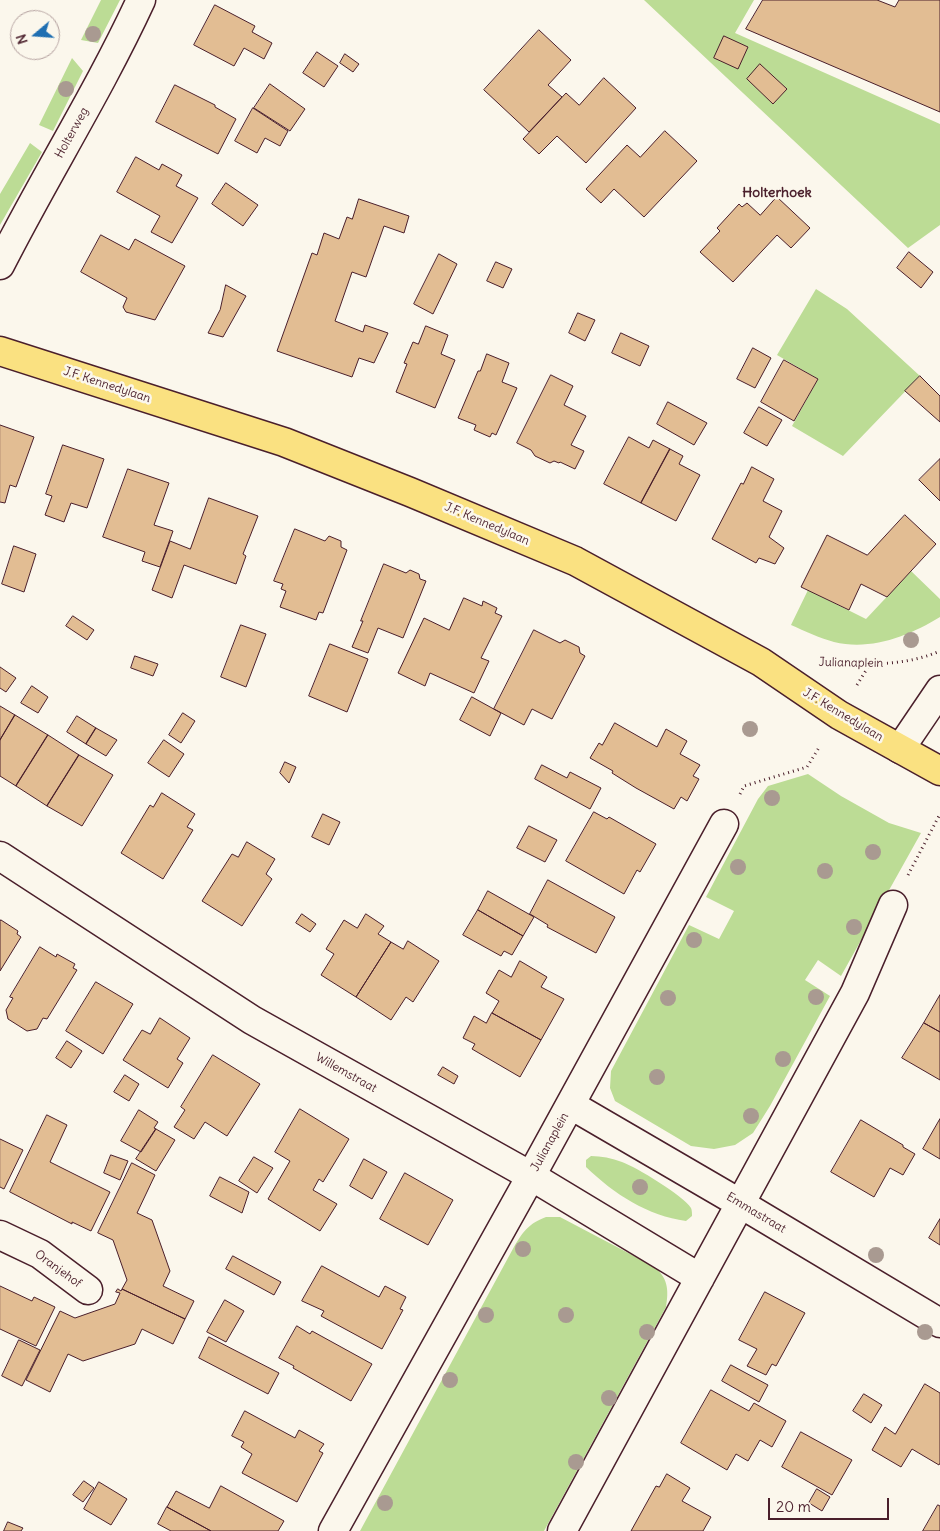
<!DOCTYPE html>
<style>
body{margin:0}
#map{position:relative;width:940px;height:1531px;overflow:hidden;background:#fbf7ec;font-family:Delius,sans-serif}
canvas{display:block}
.north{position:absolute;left:10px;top:10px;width:50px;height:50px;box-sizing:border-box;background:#fbf7ec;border:1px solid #b4a19f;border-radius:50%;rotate:252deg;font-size:14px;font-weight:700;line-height:20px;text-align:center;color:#4a1f2b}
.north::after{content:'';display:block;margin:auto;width:18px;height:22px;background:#1f6fb2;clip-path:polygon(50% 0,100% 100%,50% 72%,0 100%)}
.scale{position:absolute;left:768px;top:1498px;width:121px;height:22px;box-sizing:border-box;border:2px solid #4a1f2b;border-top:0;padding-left:6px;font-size:15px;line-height:18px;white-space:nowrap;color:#4a1f2b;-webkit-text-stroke:4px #fbf7ec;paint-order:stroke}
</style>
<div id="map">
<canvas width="940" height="1531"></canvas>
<div class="north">N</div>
<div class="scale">20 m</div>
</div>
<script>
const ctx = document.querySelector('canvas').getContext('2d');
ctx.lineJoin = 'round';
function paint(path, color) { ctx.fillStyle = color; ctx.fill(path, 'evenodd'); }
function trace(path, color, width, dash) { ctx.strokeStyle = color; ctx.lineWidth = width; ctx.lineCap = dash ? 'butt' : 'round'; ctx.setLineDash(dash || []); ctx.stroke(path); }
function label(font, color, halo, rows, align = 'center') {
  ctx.font = font + ' Delius,sans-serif'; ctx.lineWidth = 5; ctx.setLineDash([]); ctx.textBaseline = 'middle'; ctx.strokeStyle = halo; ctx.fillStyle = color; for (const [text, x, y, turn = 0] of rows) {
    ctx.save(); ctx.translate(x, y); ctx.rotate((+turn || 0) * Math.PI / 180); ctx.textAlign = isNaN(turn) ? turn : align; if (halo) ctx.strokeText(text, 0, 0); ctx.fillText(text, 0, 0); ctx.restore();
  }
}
const green = new Path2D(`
 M101,0H120L98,43L81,40Z
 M644,0H754L735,33L940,124V225L908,248Z
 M72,58L83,71L53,131L39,125Z
 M30,143L42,152L0,225V194Z
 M816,289L847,309L920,376L843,456L792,426L818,379L777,355Z
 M911,571L940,599V617C909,636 871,651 834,642C819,638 805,631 791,625L808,590L866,619Z
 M808,774L841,796L889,823L921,833L841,976L818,960L805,980L830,996L770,1106L753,1133L735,1145L714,1149L691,1146L615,1101L610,1088L611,1071L689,925L719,939L734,911L706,897L758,799L768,786Z
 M591,1156C601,1156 612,1158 622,1162C636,1167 684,1196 691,1208C692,1210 692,1214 692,1216L686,1221C648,1216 614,1194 586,1167V1160Z
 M546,1217H560L653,1266C668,1277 669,1290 666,1307L544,1531H360L515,1245C525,1229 529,1224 546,1217Z`);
const building = new Path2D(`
 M763,0H877L895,7L899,0H940V112L746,29Z
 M215,5L255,26L252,32L272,43L264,59L244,48L234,66L194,45Z
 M539,30L571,60L548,85L562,97L529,132L484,90Z
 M724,36L748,47L738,69L714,58Z
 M317,52L338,66L324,87L303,73Z
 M345,54L359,64L353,72L340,63Z
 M760,64L787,89L773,104L747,79Z
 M604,78L636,108L586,163L557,136L539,154L523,139L566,93L579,105Z
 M270,84L305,109L290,131L254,108Z
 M175,85L215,105V107L236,119L218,154L156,122Z
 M253,108L288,131L280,146L265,138L257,153L235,141Z
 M665,131L697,161L644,217L614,189L601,203L586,189L627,145L640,157Z
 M136,157L159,170L162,164L182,175L176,186L198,198L172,243L151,232L160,216L117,192Z
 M226,183L258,205L243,226L212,204Z
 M777,197L810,228L791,248L777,235L733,282L700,252L720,231L717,228L739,204L742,207L747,203L760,215Z
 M359,199L409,216L404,233L384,226L366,277L352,272L335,321L363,332L365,325L388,333L374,363L359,358L352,377L277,351L312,253L317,255L324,233L339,239L347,217L352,219Z
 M101,235L129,250L135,239L185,266L155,320L126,312L123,307L127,298L81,272Z
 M909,252L933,272L921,288L897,268Z
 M439,254L457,264L433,314L414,304Z
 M496,262L512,269L503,288L487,281Z
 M226,285L246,296L223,337L208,333L220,310Z
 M578,313L595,320L585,341L569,333Z
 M426,326L448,335L441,354L455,360L435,408L396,392L407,364L404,363L413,342L418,344Z
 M621,333L649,346L640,366L612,353Z
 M753,348L771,358L755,388L737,379Z
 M487,354L509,363L502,382L517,388L496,435L492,433L490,437L474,430L476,425L458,418L478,371H480Z
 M784,360L818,379L794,421L761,402Z
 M551,375L573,386L564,405L586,416L571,445L584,451L575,469L560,462L559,463L554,461L550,463L535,456L531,450L517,443Z
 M920,376L940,396V422L905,391Z
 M668,402L707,423L694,445L657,424Z
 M759,407L782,420L767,446L744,433Z
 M0,425L34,437L16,487L10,485L5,503L0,502Z
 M629,437L649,448L653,440L670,449L641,503L604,484Z
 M63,445L104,459L87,508L71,503L64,522L45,515L52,496L46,494Z
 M670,449L683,456L679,464L700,475L676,521L641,503Z
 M940,459V501L919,480Z
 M752,467L774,479L763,501L782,511L769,537L784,548L775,564L759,558L756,563L712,539L741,483L743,484Z
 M128,469L169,483L154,525L173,531L160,567L142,561L145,552L103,537Z
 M209,498L258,516L243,554L246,556L236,584L184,565L172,598L152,590L170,541L190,549Z
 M905,515L936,544L887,597L861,584L849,610L801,587L827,535L867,555Z
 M295,529L325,541L329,536L341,541V547L347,550L323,613L319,612L316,620L280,607L286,591L281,589L283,584L274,581Z
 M14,546L36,554L24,592L2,584Z
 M384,564L406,573L410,570L419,574L420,579L426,581L403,638L378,628L368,653L352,647L363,621H361Z
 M464,598L482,606L483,601L497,608L495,613L502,616L481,658L489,661L474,693L430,673L425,686L398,673L424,618L449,630Z
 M73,616L94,630L87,640L66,626Z
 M241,625L266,634L246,687L221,677Z
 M534,630L560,643L565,640L579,647L580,653L585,656L552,719L532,709L524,725L494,709Z
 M330,644L368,659L347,712L309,696Z
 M135,656L158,664L153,676L131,668Z
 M0,667L16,678L6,692L0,688Z
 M32,686L48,697L38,713L21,703Z
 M472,697L501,713L490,736L460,720Z
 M0,706L15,715L0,740Z
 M183,713L195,721L181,743L169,735Z
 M15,715L48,735L16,786L0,776V740Z
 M77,716L96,728L86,744L67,732Z
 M615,723L657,747L666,729L687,741L680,754L700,765L693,776L699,779L687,801L681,797L674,809L636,788L612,773L613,771L590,758L599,743L602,745Z
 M96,728L117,740L106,756L86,744Z
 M48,735L79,755L47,806L16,786Z
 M164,740L184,754L169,777L148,763Z
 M79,755L113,775L82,826L47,806Z
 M285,762L296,767L289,783L280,773Z
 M542,765L567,778L570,772L601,788L590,809L535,779Z
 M162,793L195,814L187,827L193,830L163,879L121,853L150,805L153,807Z
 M594,812L607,819L609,817L656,844L640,872L637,870L624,894L566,861Z
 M323,814L340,822L329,845L312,837Z
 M529,826L557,840L545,862L517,848Z
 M247,842L275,859L266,874L272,879L242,926L202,901L232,854L238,857Z
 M548,880L615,917L596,953L547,927L548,925L530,914Z
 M488,891L534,917L523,936L478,910Z
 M478,910L523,936L512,955L504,951L501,956L463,935Z
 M302,914L316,924L310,932L296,923Z
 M366,914L384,926L378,934L391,942L356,997L321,975L334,954L326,949L344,920L357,928Z
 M1,920L18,931L17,934L21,937L0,971V922Z
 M408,941L439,961L413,1002L406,997L391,1020L356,997L391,942L403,949Z
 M40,947L56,957L57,954L75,964L73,968L77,970L47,1019L43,1018L37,1029L27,1031L8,1019L6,1010L13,998L10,997Z
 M520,961L547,977L541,987L564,999L541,1040L492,1013L499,1001L486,993L499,970L511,977Z
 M96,982L133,1004L103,1054L66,1031Z
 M940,995V1032L924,1023Z
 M492,1013L541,1040L520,1077L472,1049L475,1044L463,1038L474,1016L486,1023Z
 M160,1018L190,1038L177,1059L183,1063L168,1088L123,1060L142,1030L150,1034Z
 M924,1023L940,1032V1080L902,1058Z
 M67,1041L82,1051L71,1068L56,1058Z
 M213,1055L260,1084L227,1136L205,1122L194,1139L174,1127L185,1110L181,1107Z
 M443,1067L458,1076L454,1084L438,1075Z
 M125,1075L139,1084L129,1101L114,1092Z
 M300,1109L349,1139L323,1182L319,1179L313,1190L337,1204L320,1231L268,1199L290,1161L275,1152Z
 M139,1110L158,1122L154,1128L156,1129L141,1152L121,1141Z
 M47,1115L67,1125L50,1162L110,1192L91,1231L72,1222V1224L10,1192Z
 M940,1119V1159L923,1149Z
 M861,1120L903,1145V1147L915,1154L903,1175L890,1168L874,1197L831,1172Z
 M156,1129L175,1140L156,1171L136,1159Z
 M0,1139L23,1150L4,1189L0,1187Z
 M111,1155L128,1161L120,1180L104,1173Z
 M254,1157L273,1168L257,1193L239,1181Z
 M364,1159L387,1172L372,1199L350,1186Z
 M132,1163L155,1175L137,1213L152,1220L170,1271L163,1286L194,1301L185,1319L122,1289L127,1280L113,1240L98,1233Z
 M405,1173L453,1200L428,1245L380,1219Z
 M220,1177L249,1192L242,1213L210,1196Z
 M940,1219V1245L929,1238Z
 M233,1256L281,1282L274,1295L226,1269Z
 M322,1266L379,1297L385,1286L406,1297L400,1309L403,1310L382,1349L321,1316L324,1311L302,1301Z
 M0,1286L32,1301L34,1297L55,1307L36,1346L0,1329Z
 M118,1289L121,1291L122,1289L185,1319L173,1344L142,1329L135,1344L83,1361L68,1354L50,1392L26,1380L60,1311L75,1318L115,1304L120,1293L116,1292Z
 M765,1292L805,1313L776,1366L772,1364L766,1375L747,1366L757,1349L739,1340Z
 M225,1300L244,1311L226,1342L207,1332Z
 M297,1326L310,1334L312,1331L372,1364L351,1401L293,1368L294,1366L279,1358Z
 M209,1337L279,1373L268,1394L199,1358Z
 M19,1340L40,1350L22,1386L2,1376Z
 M731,1365L768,1385L759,1402L722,1381Z
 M925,1384L940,1393V1463L939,1465L912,1449L901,1467L872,1450L885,1427L895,1434Z
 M711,1390L749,1411L754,1403L786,1421L772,1447L760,1440L748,1461L736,1454L727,1470L681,1443Z
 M864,1394L882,1405L871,1423L853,1411Z
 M245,1411L295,1438L299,1430L324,1444L319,1451L323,1453L297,1502L242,1473L252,1454L241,1447L244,1442L232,1436Z
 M801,1432L852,1460L832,1495L782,1467Z
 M667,1474L690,1488L682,1501L711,1517L703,1531H631L656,1486L659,1487Z
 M84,1481L94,1488L83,1502L73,1495Z
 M99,1482L127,1499L111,1525L84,1509Z
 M221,1486L284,1521L278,1531H211L167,1507L176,1491L209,1508Z
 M817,1489L830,1497L822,1511L809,1503Z
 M938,1505L940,1506V1531H923Z
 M167,1507L211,1531H171L158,1524Z
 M8,1522L23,1528L21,1531H4Z`);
const path = new Path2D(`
 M827,663C866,664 903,667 940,651
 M857,685L870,664
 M740,794L744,786L807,767L820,746
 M908,875L940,814`);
const minor = new Path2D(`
 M0,265C45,176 99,91 141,0
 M0,856L252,1020L531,1176L700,1278
 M571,1105L741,1204L940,1323
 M0,1235L40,1254L88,1290
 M333,1531L531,1176L724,824
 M562,1531L855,993L893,905`);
const tertiary = new Path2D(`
 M900,749L940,690`);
const primary = new Path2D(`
 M0,351L284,442L410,492L575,561L761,662L839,715L940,771`);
const trees = [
 [93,34],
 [66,89],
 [911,640],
 [750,729],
 [772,798],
 [873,852],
 [738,867],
 [825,871],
 [854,927],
 [694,940],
 [816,997],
 [668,998],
 [783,1059],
 [657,1077],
 [751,1116],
 [640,1187],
 [523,1249],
 [876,1255],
 [486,1315],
 [566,1315],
 [647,1332],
 [925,1332],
 [450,1380],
 [609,1398],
 [576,1462],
 [385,1503]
];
const streetNames = [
 ["Holterweg",72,133,-61],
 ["J.F. Kennedylaan",107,385,18],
 ["J.F. Kennedylaan",487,524,23],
 ["Julianaplein",851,663,1],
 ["J.F. Kennedylaan",843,715,31],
 ["Willemstraat",346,1073,29],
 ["Julianaplein",550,1142,-61],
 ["Emmastraat",756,1213,31],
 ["Oranjehof",58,1269,36]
];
const neighbourhoodNames = [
 ["Holterhoek",777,193]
];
paint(green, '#bcdc95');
paint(building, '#e2bd93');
trace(building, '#4a1f2b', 1);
trace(minor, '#4a1f2b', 31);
trace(tertiary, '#4a1f2b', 31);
trace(primary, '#4a1f2b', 31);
trace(path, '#4a1f2b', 3, [1, 4]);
trace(minor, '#fbf7ec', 28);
trace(tertiary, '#fbf7ec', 28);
trace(primary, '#fae181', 28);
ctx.fillStyle = '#a99a91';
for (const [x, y] of trees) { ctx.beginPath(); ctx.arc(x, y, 8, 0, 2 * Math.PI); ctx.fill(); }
label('12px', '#4a1f2b', '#fbf7ec', streetNames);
label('bold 14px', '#4a1f2b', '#fbf7ec', neighbourhoodNames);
</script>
